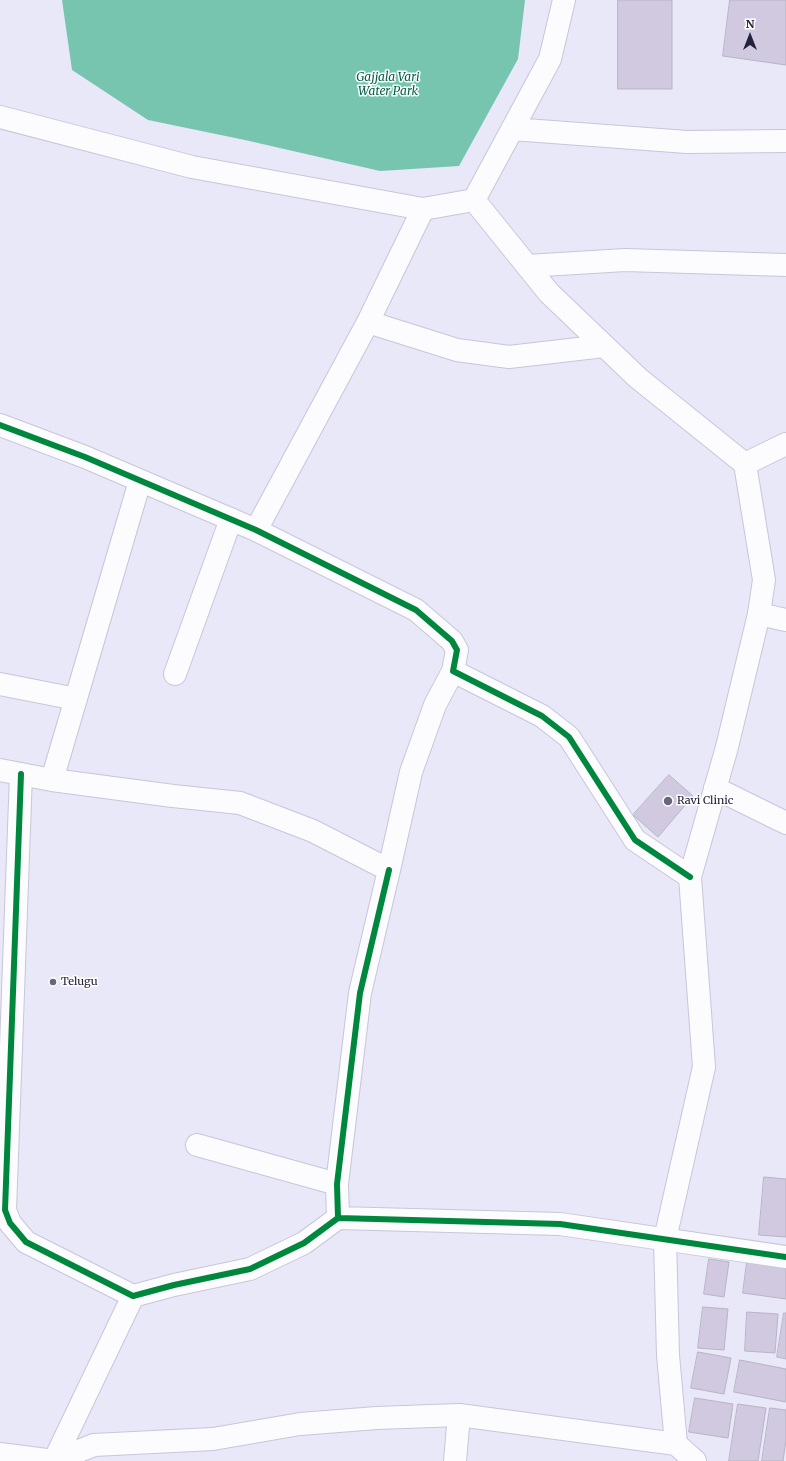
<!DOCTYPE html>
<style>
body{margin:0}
#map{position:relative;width:786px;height:1461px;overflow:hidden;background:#e8e8f9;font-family:Merriweather,serif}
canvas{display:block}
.north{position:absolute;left:730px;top:16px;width:40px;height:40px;-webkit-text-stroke:3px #fff;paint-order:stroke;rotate:0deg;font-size:11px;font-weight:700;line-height:16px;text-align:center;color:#23213c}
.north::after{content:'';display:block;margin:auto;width:14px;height:18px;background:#23213c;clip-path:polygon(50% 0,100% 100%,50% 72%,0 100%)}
</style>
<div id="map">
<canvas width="786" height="1461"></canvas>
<div class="north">N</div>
</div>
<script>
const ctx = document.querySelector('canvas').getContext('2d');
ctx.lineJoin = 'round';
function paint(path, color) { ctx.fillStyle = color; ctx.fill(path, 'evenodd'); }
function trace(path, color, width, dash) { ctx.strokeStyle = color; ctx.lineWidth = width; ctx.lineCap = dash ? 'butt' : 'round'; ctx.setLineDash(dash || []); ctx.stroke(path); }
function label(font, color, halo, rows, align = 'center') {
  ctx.font = font + ' Merriweather,serif'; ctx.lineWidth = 3; ctx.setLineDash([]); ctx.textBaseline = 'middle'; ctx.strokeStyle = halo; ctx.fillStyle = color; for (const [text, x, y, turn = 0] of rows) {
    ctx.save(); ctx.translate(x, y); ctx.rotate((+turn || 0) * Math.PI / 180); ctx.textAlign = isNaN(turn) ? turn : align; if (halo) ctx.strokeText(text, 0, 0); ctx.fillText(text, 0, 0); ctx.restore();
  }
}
const water = new Path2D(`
 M62,0H525L518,59L459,166L380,171L245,140L148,120L72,70Z`);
const building = new Path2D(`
 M618,0H672V89H618Z
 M730,0H786V65L723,56Z
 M669,775L693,796L658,837L633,815Z
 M764,1177L786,1179V1237L759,1235Z
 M709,1259L729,1262L724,1297L704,1294Z
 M747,1262L786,1267V1299L743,1293Z
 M703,1307L728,1309L724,1350L698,1348Z
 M747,1312L778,1314L775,1353L745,1351Z
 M784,1313H786V1359L777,1357Z
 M698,1352L731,1358L724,1394L691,1388Z
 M740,1360L786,1369V1402L734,1392Z
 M695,1398L733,1404L728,1438L689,1432Z
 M738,1404L766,1408L758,1461H729Z
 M770,1408L786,1410V1440L783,1461H762Z`);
const street = new Path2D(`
 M512,129L687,142L786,141
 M474,200L550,59L564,0
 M527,266L625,260L786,265
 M368,322L457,350L509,357L604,346
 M0,425L85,457L256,530L416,610L452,641L457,650L453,671L542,716L569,737L635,840L690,877
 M745,464L786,444
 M256,530L368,322L423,209
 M759,614L786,620
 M175,674L231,519
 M0,684L76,699
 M0,770L52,780L173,796L240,803L313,831L389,870L411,772L435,705L453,671
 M21,774L5,1210L10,1223L26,1242L133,1296L174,1285L250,1269L304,1243L338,1218
 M52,780L140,481
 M715,788L786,823
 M389,870L360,993L337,1184L338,1218L560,1224L786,1257
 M197,1145L337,1184
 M54,1461L133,1296
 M455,1461L459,1415`);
const secondary = new Path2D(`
 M0,117L192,167L423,209L474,200L549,293L638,378L745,464L764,580L759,614L727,747L690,877L704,1067L665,1239L668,1355L676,1444L695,1461
 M0,1454L54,1461L94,1445L213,1439L300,1424L377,1418L459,1415L676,1444`);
const cycleway = new Path2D(`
 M0,425L85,457L256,530L416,610L452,641L457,650L453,671L542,716L569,737L635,840L690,877
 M21,774L5,1210L10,1223L26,1242L133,1296L174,1285L250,1269L304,1243L338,1218
 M389,870L360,993L337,1184L338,1218L560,1224L786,1257`);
const markers = [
 [668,801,5,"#68677e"],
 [53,982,4,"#68677e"]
];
const poiNames = [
 ["Ravi Clinic",677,801],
 ["Telugu",61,982]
];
const waterNames = [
 ["Gajjala Vari",388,78],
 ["Water Park",388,92]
];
paint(water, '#77c5ae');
paint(building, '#d0c9e0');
trace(building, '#b8b3c6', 1);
trace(street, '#c7c6da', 24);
trace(secondary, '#c7c6da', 24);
trace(street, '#fcfcfe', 22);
trace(secondary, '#fcfcfe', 22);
trace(cycleway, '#00873e', 6);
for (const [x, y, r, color] of markers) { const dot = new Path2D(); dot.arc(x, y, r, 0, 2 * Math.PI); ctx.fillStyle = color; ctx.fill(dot); trace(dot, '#fff', 1.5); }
label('11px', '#23213c', '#fff', poiNames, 'left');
label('italic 12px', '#046046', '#fff', waterNames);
</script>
